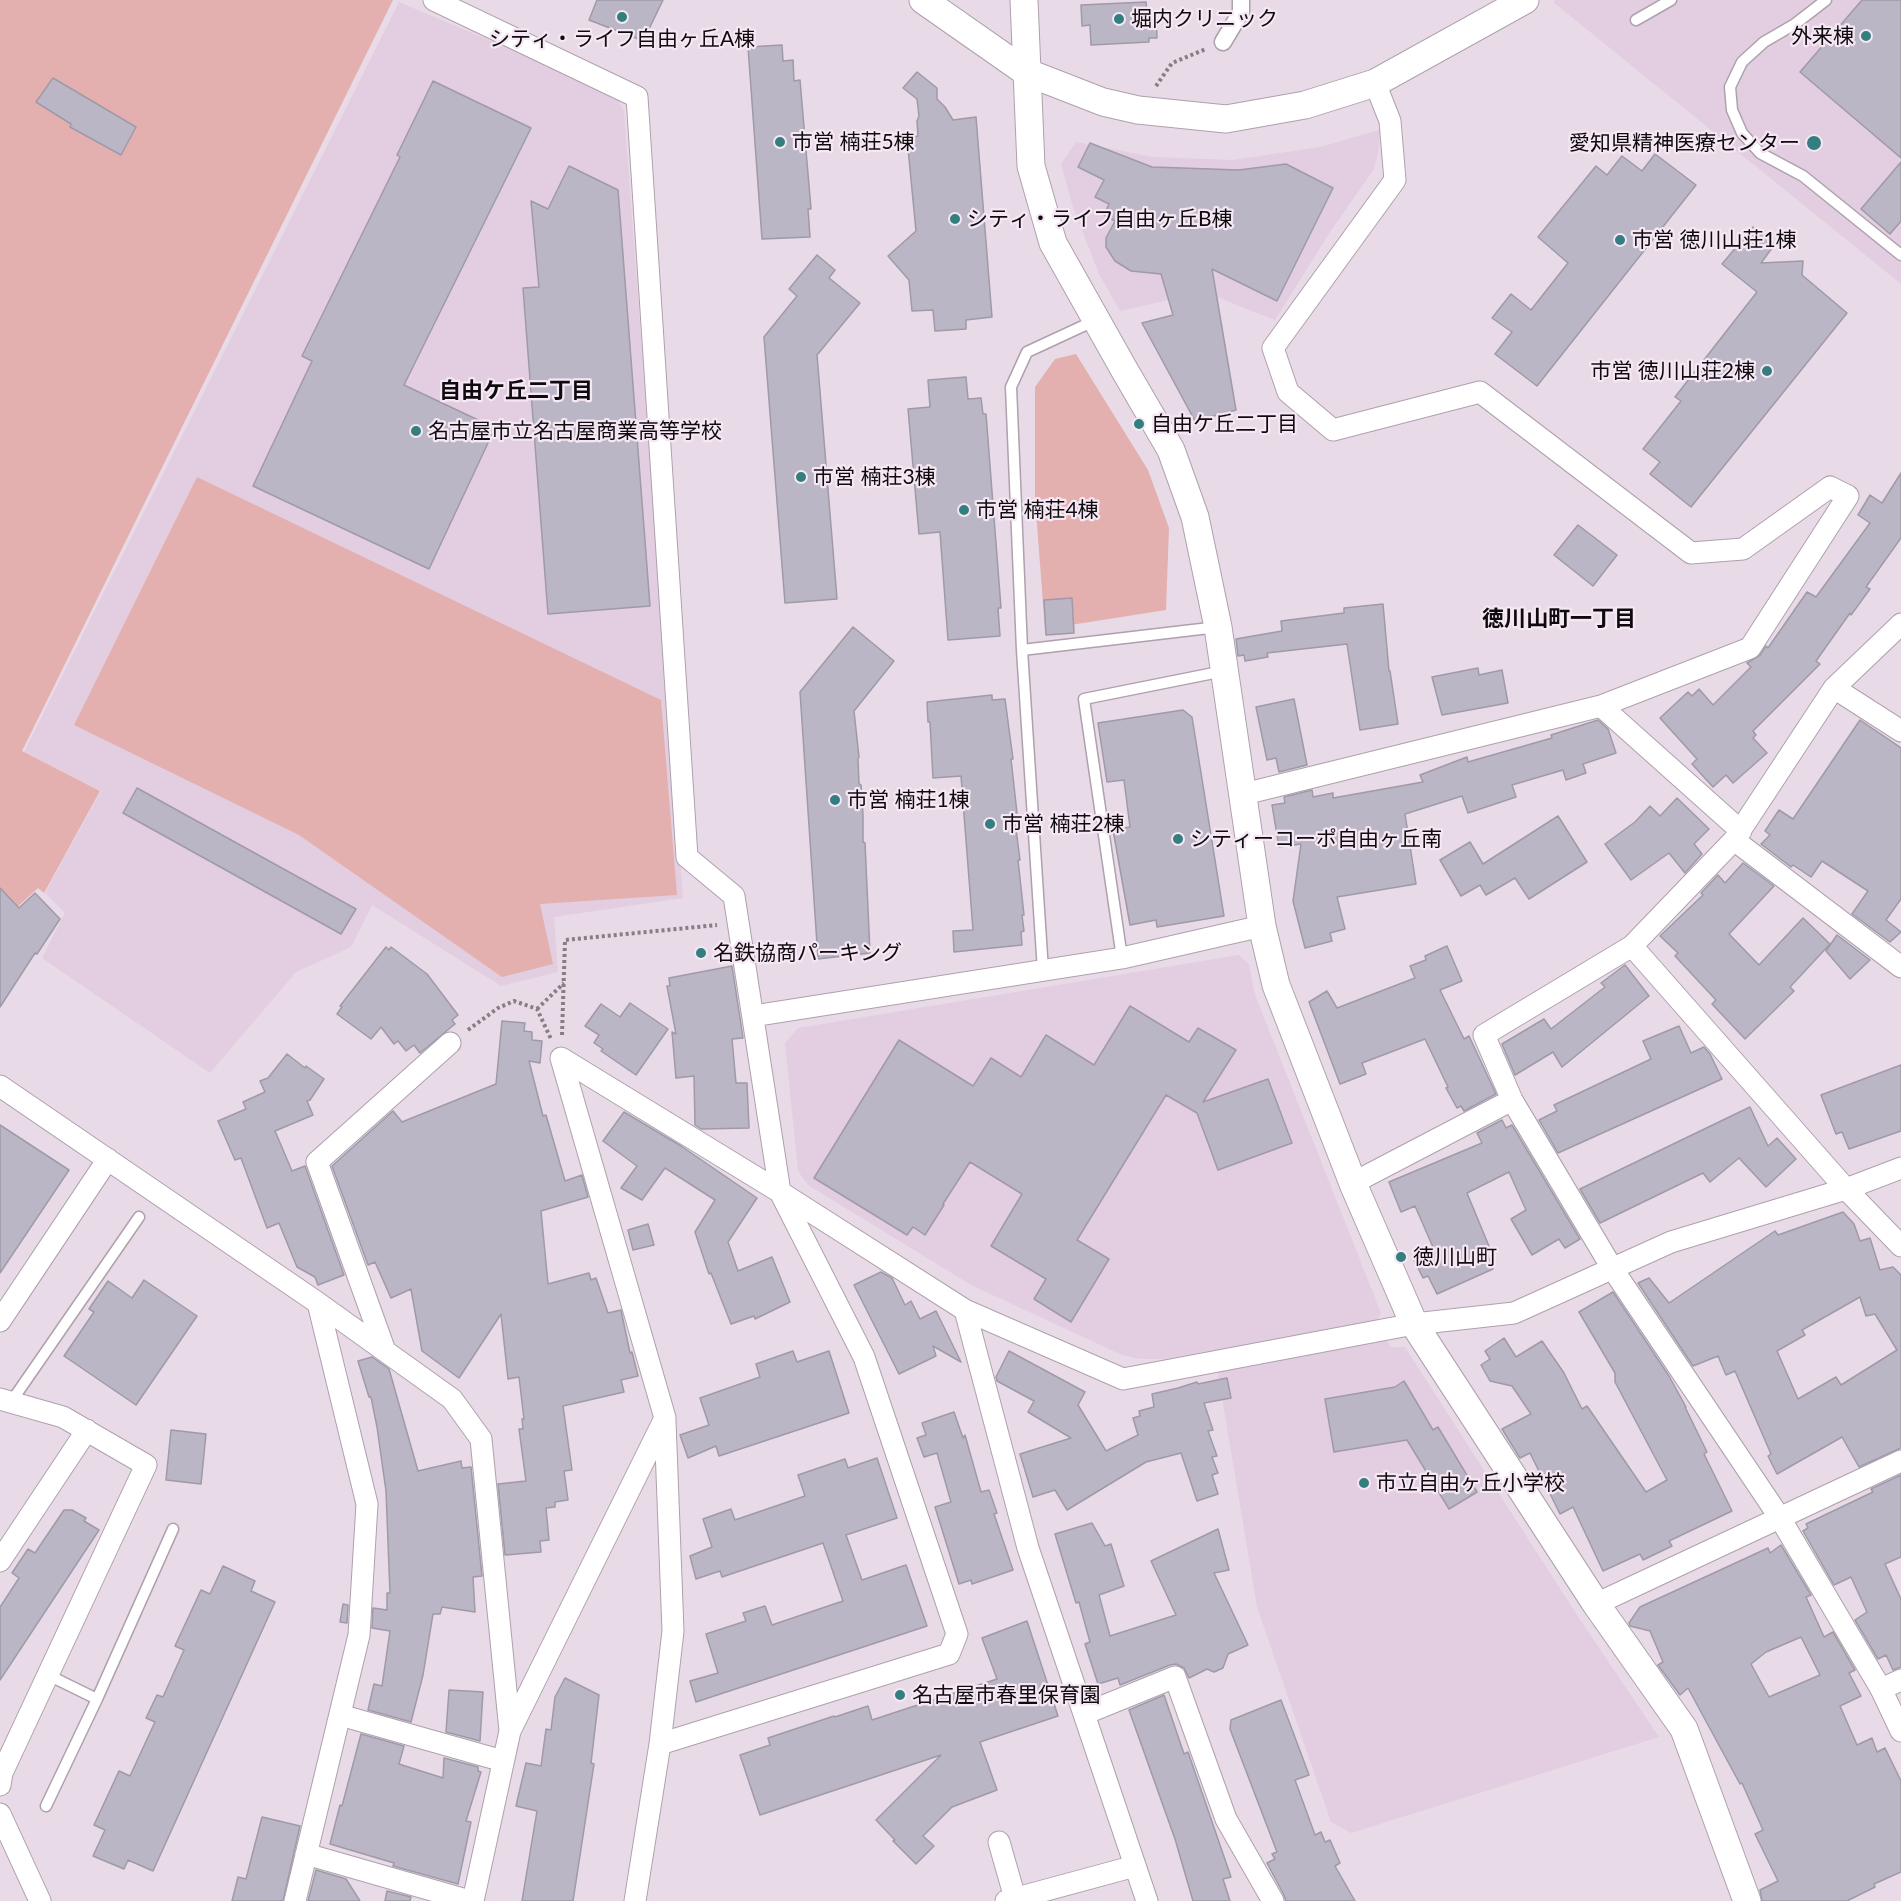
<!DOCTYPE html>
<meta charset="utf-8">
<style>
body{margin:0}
canvas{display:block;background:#e8dae6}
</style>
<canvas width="1901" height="1901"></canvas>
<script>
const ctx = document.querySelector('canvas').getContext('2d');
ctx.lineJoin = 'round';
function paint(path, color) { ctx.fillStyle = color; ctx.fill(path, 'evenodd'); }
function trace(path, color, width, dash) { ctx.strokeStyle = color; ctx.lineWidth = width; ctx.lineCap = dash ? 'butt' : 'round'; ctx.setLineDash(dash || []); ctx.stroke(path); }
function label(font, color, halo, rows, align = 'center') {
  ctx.font = font + ' Lato,"Noto Sans JP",sans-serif'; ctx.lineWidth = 4.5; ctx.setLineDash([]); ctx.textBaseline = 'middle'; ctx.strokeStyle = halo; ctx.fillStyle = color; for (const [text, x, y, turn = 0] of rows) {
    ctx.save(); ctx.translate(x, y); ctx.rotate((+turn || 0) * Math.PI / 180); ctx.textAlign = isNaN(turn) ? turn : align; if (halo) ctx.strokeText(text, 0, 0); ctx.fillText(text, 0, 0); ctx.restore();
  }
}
const built = new Path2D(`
 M1556,0H1901V284L1553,2Z
 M399,2L614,93L624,111L683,898L554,917L558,972L501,986L372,905L351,947L296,972L210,1073L42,958L65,913L45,893L101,791L24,752Z
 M1379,130V148L1374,169L1330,232L1275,320L1204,292L1120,311L1099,274L1072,204L1061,164L1076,142L1153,157L1233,160L1320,147Z
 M1239,955L1249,964L1254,992L1381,1313L1375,1323L1391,1347H1405L1577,1615L1659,1737L1351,1833L1331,1822L1257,1607L1214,1350L1165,1359H1140L1122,1355L971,1285L808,1185L798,1171L785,1043L798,1028Z`);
const green = new Path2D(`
 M0,0H393L22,751L100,791L44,893L38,888L0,923Z
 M1076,354L1148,470L1169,528L1166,610L1045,629L1035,499V387L1055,359Z
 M197,477L661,700L677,895L540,904L553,964L502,977L299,835L74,725Z`);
const building = new Path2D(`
 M597,0H663L650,27L641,40L589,20Z
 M1862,0H1901V158L1800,72Z
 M1146,2L1147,13L1156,12L1157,38H1149V42L1091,45L1090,25L1082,26L1081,5Z
 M782,45L783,61L793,60L794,81L800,80L811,209H808L810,237L762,239L748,47Z
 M917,72L937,88V99L945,107L953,120L976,117L992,317L966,320V329L935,331L933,310L912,311L909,280L888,256L916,231L907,138L918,136L917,121L919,116L917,99L903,88Z
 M53,78L136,127L121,155L70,127L71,124L36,102Z
 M433,81L531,128L404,385L495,428L429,569L253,486L312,361L302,356L400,157L397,155Z
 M1090,143L1152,167L1239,170L1286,164L1333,188L1277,301L1212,269L1236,410L1195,421L1142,323L1173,315L1161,274L1131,271L1115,261L1106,247V238L1115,221L1104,215L1109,204L1095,197L1104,180L1078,167Z
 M1655,154L1696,185L1537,386L1495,354L1512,332L1492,318L1511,294L1531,310L1568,263L1538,237L1596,166L1607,175L1622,156L1642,171Z
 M1901,162V221L1890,234L1861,209Z
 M569,166L618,190L650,606L548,614L523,288L539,287L531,201L548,209Z
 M1753,227L1775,244L1761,263L1803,261L1802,275L1847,313L1691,507L1650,474L1660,462L1643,449L1681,401L1675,397L1757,292L1722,264Z
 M817,255L835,270L829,278L860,303L817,355L837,599L785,603L764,337L797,296L789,289Z
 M966,377L968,399L981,398L983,414H986L1001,608H998L1000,636L948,640L940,532L919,534L908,409L930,407L928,380Z
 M1901,473V538L1866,587L1870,589L1851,615L1850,613L1816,661L1820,664L1753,731L1756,735L1753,738L1767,753L1733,783L1726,775L1713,787L1692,764L1697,759L1660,718L1688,692L1692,696L1699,689L1713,705L1751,667L1747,663L1760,655L1766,646L1768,648L1807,592L1816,597L1870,523L1858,515L1870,495L1882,503Z
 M1578,525L1617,555L1593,586L1554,555Z
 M1072,598L1074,633L1046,635L1044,600Z
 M1383,604L1389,671H1390L1398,724L1360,730L1347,644L1267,653L1268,657L1245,661L1244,655L1238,656L1236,639L1282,631L1281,621L1344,613V608Z
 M853,627L894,661L854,711L859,757L858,759L859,784L861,785L863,815V842L865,843L870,953L818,959L800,692Z
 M1478,668L1479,675L1502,670L1508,703L1442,715L1432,677Z
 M992,695V700L1005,699L1013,759H1011L1017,813H1014L1020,860H1018L1024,915H1022L1024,931L1021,932L1022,945L954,952L953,931L973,930L961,776L933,778L930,722H928L927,702Z
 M1294,699L1307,765L1279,772L1276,758L1267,760L1256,707Z
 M1183,710L1192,717L1224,916L1157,927L1156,920L1130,925L1113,830L1130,827L1124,780L1107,782L1098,723Z
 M1598,720L1608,729L1616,753L1583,764L1586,773L1566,780L1563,770L1512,785L1516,797L1468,813L1462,796L1405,814L1416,884L1337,897L1345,929L1330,933L1332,941L1305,948L1293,901L1301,844L1279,847L1272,805L1285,803L1284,797L1312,790L1313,797L1333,793V798L1423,782L1420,775L1467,757L1468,762L1552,738L1551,735Z
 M1860,720L1901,748V899L1886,920L1901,932L1890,942L1852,914L1868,891L1822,861L1811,877L1793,865L1791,867L1761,844L1770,835L1765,831L1779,810L1793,819Z
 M137,788L356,909L341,934L123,813Z
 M1677,798L1709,829L1694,844L1702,854L1685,873L1669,853L1631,880L1605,844L1635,822L1650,806L1660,816Z
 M1558,816L1587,862L1529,899L1515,878L1486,895L1480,885L1461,896L1440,860L1470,842L1483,864Z
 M1743,863L1774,886L1729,934L1759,965L1803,918L1830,944L1790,987L1794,991L1745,1039L1712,1004L1716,1000L1675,956L1678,953L1660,936L1703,895L1701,893L1718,875L1725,883Z
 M0,888L19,908L35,893L60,919L37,954L35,953L0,1007Z
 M1837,935L1870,960L1850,979L1826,951Z
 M1447,946L1462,981L1440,990L1464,1039L1469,1036L1496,1094L1464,1111L1461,1106L1457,1108L1446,1088L1448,1087L1425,1039L1362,1063L1366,1074L1340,1084L1309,1002L1327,991L1337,1008L1415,978L1410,966L1426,960L1425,956Z
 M386,947L389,950L391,947L427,974L458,1015L452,1020L455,1024L420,1053L414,1045L406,1051L398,1041L394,1044L381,1027L371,1039L337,1014L342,1007L340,1006Z
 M1625,965L1649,996L1562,1067L1553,1052L1515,1075L1502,1044L1544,1019L1551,1029L1605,987L1601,983Z
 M732,966L743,1038L732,1039L736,1083H747L749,1128L701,1129L695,1125L694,1076L676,1078L672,1032L676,1034L667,986H670L669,978Z
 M630,1003L668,1029L636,1075L601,1051L603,1049L594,1043L599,1035L585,1026L601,1004L620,1017Z
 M1130,1006L1189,1042L1198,1028L1236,1050L1203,1102L1268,1079L1292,1143L1218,1170L1197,1113L1166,1095L1077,1240L1109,1259L1071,1322L1034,1299L1046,1279L991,1246L1022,1194L970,1162L943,1204L944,1205L925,1235L913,1227L907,1235L814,1178L899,1040L973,1086L991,1058L1021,1077L1046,1035L1094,1065Z
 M502,1021L525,1023L524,1031L532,1032V1040L542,1041L540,1063L529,1061L543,1116L546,1115L565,1181L582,1175L588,1197L541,1211L548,1284L589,1273L591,1280L596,1278L608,1313L621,1310L630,1353L632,1352L638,1376L621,1380L624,1392L563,1406L572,1470L564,1471L568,1500L555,1502V1507L546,1508L549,1540L540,1541L541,1552L505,1555L498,1484L526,1481L519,1429H523L522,1419H524L519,1377L508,1379L501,1314L459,1378L422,1351L411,1289L391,1298L375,1262L368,1265L332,1166L393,1111L402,1122L496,1084Z
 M1679,1026L1691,1053L1704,1047L1710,1054L1722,1079L1558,1153L1539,1120L1557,1111L1554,1105L1651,1059L1643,1041Z
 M287,1054L305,1068L306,1066L324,1079L310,1100L307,1101L313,1115L275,1131L292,1171L305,1166L344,1275L318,1285L315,1277L297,1267L279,1223L267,1228L241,1158L235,1160L218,1121L246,1109L243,1102L265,1092L260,1081L268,1078Z
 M1901,1065V1131L1849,1149L1842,1132L1836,1134L1821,1095Z
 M1750,1107L1768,1146L1777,1138L1796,1159L1766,1187L1739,1158L1710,1182L1703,1173L1600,1223L1580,1189Z
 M624,1112L681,1146L757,1198L728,1242L738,1271L772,1257L790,1302L755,1319L754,1316L731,1324L711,1273L709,1274L695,1232L715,1200L665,1168L642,1200L621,1188L637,1166L603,1141Z
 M1502,1120L1506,1128L1512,1125L1580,1239L1565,1248L1559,1239L1532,1255L1511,1219L1526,1210L1509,1172L1467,1193L1491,1251L1487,1253L1493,1269L1437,1294L1428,1276L1423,1278L1412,1256L1433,1247L1415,1206L1401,1212L1389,1182L1482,1143L1477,1133Z
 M0,1125L69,1170L0,1273Z
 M1843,1212L1854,1224L1860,1241L1870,1238L1880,1270L1893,1267L1901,1275V1448L1859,1467L1842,1437L1777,1474L1768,1456L1771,1454L1735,1371L1726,1375L1718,1356L1693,1366L1638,1283L1649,1278L1669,1303L1775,1231L1778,1235ZM1860,1297L1866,1316L1875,1314L1897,1350L1841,1385L1836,1377L1798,1399L1777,1351L1805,1335L1802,1330Z
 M648,1224L654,1245L633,1250L628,1230Z
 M881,1272L892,1278L905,1305L911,1301L920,1319L936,1311L961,1362L933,1346L936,1356L899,1374L854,1285Z
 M144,1280L197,1316L136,1405L64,1356L94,1312L89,1309L108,1281L132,1298Z
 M1613,1292L1669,1376L1686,1407H1685L1707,1452L1704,1454L1732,1511L1669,1541L1672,1546L1643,1560L1640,1554L1603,1571L1573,1507L1560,1514L1530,1453L1520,1458L1502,1429L1531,1414L1512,1386L1490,1381L1481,1365L1490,1359L1485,1351L1504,1338L1516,1357L1542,1341L1564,1373L1582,1409L1587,1406L1646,1492L1667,1480L1615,1382V1373L1579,1312Z
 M793,1351L797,1362L829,1351L849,1413L719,1456L716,1446L688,1458L680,1435L709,1425L700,1398L760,1377L756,1364Z
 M1009,1351L1085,1392L1078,1405L1106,1451L1138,1435L1133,1418L1140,1416L1139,1411L1154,1407L1152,1394L1178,1388L1197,1382L1198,1384L1227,1378L1231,1398L1204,1403L1213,1430L1208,1431L1217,1456L1212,1457L1218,1473L1212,1475L1218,1494L1197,1501L1181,1453L1146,1462L1067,1510L1055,1490L1033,1497L1020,1454L1071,1438L1028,1412L1034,1401L997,1381L996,1377Z
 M372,1357L389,1369L418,1471L461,1461L462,1468L471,1467L482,1576L473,1577L475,1612L442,1607L440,1614H433L423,1675L411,1722L368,1710L374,1684L382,1686L390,1631L372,1628L373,1608L387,1610V1593H390L386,1491L377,1427L371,1397H369L358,1361Z
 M1404,1381L1433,1430L1438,1427L1477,1492L1449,1509L1407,1440L1334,1452L1325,1399L1395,1387Z
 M954,1412L963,1438L965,1435L981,1492L989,1490L997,1513L994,1514L1013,1570L972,1584L971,1580L959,1584L935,1507L951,1502L937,1453L924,1457L917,1438L926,1435L922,1423Z
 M171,1430L206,1434L201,1484L166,1480Z
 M877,1458L897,1518L846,1535L862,1580L906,1565L927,1626L696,1702L690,1681L718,1673L706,1634L746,1621L743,1613L765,1606L772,1625L843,1601L823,1543L722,1577L720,1571L696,1579L690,1556L712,1547L703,1519L731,1509L735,1520L805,1496L798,1475L845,1459L848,1468Z
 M1901,1475V1557L1885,1564L1901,1599V1667L1893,1670L1886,1655L1878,1659L1855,1620L1867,1612L1851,1577L1834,1585L1803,1531L1808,1528L1806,1524L1873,1492L1871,1489Z
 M64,1510H72L86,1518L84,1521L99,1530L0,1680V1607L19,1578L12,1573L28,1549L35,1553Z
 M1092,1523L1105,1546L1111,1544L1124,1586L1099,1595L1110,1636L1176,1615L1151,1561L1218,1529L1229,1570L1214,1573L1248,1645L1228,1654L1223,1668L1214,1672L1207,1669L1189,1678L1184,1668L1176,1664L1170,1665L1120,1685L1118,1678L1098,1684L1085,1644L1090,1642L1079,1602L1076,1603L1055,1534Z
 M1781,1545L1811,1595L1806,1597L1824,1637L1833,1632L1855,1670L1849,1673L1861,1696L1840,1706L1857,1745L1872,1738L1877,1752L1885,1748L1901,1781V1872L1874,1884L1875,1887L1847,1901H1762L1760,1890L1778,1881L1755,1834L1763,1830L1742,1783L1740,1784L1688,1688L1680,1695L1658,1665L1663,1662L1650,1631L1630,1626L1629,1623L1640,1607L1768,1548L1770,1553ZM1801,1637L1820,1675L1769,1697L1751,1664L1766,1652Z
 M223,1566L255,1581L251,1591L275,1602L153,1871L128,1860L124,1869L93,1856L105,1830L94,1825L119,1771L130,1776L155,1722L146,1718L157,1695L163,1697L184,1650L175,1646L201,1590L210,1594Z
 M343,1604L348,1605L347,1623L340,1622Z
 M1027,1621L1058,1716L980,1742L997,1790L952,1807L923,1836L934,1846L916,1864L893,1841L895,1840L876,1820L941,1755L760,1815L740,1755L770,1745L768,1738L834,1716L835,1717L868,1706L872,1720L997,1679L982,1638Z
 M565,1678L599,1695L591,1763L594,1764L573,1901H522L537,1811L516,1806L526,1763L541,1766L546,1729L551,1730L555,1697Z
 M449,1690L483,1692L480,1741L446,1732Z
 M1164,1695L1184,1754L1188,1752L1231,1877L1223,1879L1230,1901H1193L1175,1839L1129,1710Z
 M1281,1700L1309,1775L1295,1780L1315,1835L1321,1832L1325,1842L1330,1840L1340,1863L1335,1866L1355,1901H1286L1284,1895L1267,1863L1275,1859L1272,1854L1277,1852L1230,1729L1231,1720Z
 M361,1734L404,1746L399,1764L443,1778L444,1758L478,1767V1771L481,1772L466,1821L471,1822L458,1884L393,1866L394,1863L330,1844L340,1805L342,1806Z
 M262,1817L300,1826L283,1901H232L238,1877L246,1879Z
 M316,1870L346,1879L360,1901H308Z
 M387,1891L411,1897L410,1901H385Z`);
const path = new Path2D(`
 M1156,86L1172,63L1206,49
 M537,1009L564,983
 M468,1030L498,1008L514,1001L537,1009L551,1039
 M562,1035L565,940L717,925`);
const service = new Path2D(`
 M1826,0L1795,24L1764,42L1742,62L1730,87L1732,110L1742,133L1760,153L1803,176L1901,255
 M1636,20L1671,0
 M1022,650L1218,627
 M1122,958L1084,699L1224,671
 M1043,971L1022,650L1011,387L1027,352L1096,320
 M11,1402L139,1217
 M48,1675L97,1699
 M46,1806L97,1699L173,1529`);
const pedestrian = new Path2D(`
 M1223,42L1241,12V0`);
const minor = new Path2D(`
 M434,0L637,97L687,857L734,896L780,1192L864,1357L957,1634L949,1654L660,1744
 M1901,624L1834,688L1734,840L1632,946L1484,1035L1512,1100L1612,1268L1780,1518L1881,1689L1901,1731
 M1834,688L1901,731
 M1601,706L1741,831
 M1244,794L1601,706L1750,648L1848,496L1830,487L1743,549L1691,553L1480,392L1333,430L1288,392L1273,348L1395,180L1390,121L1375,83
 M1734,840L1901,967
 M1632,946L1846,1189L1901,1246
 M753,1016L1122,958L1262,926
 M0,1086L318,1303L367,1504L359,1635L295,1901
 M1353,1183L1512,1100
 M318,1303L452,1399L481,1439L510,1731L473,1901
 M965,1310L1028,1548L1147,1901
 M0,1321L108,1159
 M385,1351L317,1162L450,1043
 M0,1399L63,1417L146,1465L2,1773L0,1785
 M0,1561L87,1430
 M1596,1604L1901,1461
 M1881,1689L1901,1680
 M1084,1714L1175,1677L1226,1819L1273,1901
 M340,1715L503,1761
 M510,1731L665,1418L561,1058L780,1192L965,1310L1123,1379L1414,1324L1514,1313L1671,1242L1846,1189L1901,1168
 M0,1814L40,1901
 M999,1842L1015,1898
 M306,1854L470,1901
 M635,1901L660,1744L673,1631L665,1421
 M1006,1901L1135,1866`);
const tertiary = new Path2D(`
 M923,0L1026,72L1103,102L1138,110L1226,119L1305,105L1375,83L1525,0
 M1024,0L1031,166L1053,243L1125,371L1171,450L1195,517L1218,627L1262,926L1276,985L1354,1186L1414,1324L1596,1604L1684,1729L1747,1901`);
const markers = [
 [622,17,6,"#357e80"],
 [1119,19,6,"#357e80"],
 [1866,36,6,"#357e80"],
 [780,142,6,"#357e80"],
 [1814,143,8,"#357e80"],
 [955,219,6,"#357e80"],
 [1620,240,6,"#357e80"],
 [1767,371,6,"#357e80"],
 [1139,424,6,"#357e80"],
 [416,431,6,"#357e80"],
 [801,477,6,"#357e80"],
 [964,510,6,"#357e80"],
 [835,800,6,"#357e80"],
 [990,824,6,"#357e80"],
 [1178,839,6,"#357e80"],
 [701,953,6,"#357e80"],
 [1401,1257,6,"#357e80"],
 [1364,1483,6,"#357e80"],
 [900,1695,6,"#357e80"]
];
const poiNames = [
 ["堀内クリニック",1131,19],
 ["外来棟",1854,36,"right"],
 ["シティ・ライフ自由ヶ丘A棟",622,39,"center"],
 ["市営 楠荘5棟",792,142],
 ["愛知県精神医療センター",1800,143,"right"],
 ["シティ・ライフ自由ヶ丘B棟",967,219],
 ["市営 徳川山荘1棟",1632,240],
 ["市営 徳川山荘2棟",1755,371,"right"],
 ["自由ケ丘二丁目",1151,424],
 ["名古屋市立名古屋商業高等学校",428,431],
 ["市営 楠荘3棟",813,477],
 ["市営 楠荘4棟",976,510],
 ["市営 楠荘1棟",847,800],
 ["市営 楠荘2棟",1002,824],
 ["シティーコーポ自由ヶ丘南",1190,839],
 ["名鉄協商パーキング",713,953],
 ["徳川山町",1413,1257],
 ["市立自由ヶ丘小学校",1376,1483],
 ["名古屋市春里保育園",912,1695]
];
const neighbourhoodNames = [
 ["自由ケ丘二丁目",516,391],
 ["徳川山町一丁目",1559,619]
];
paint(built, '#e2cee0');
paint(green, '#e4b0af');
paint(building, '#bbb6c5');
trace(building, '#9f99a8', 1.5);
trace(service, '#aea1ad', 13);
trace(pedestrian, '#aea1ad', 19);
trace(minor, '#aea1ad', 23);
trace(tertiary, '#aea1ad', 29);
trace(path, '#877d86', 4, [3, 3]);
trace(service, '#fff', 10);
trace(pedestrian, '#fff', 16);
trace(minor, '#fff', 21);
trace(tertiary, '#fff', 27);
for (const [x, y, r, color] of markers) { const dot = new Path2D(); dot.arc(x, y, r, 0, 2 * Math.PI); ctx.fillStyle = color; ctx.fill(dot); trace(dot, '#f5e7f4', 2); }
label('21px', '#0e0a0e', '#f5e7f4', poiNames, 'left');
label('bold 22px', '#0e0a0e', '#f5e7f4', neighbourhoodNames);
</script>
